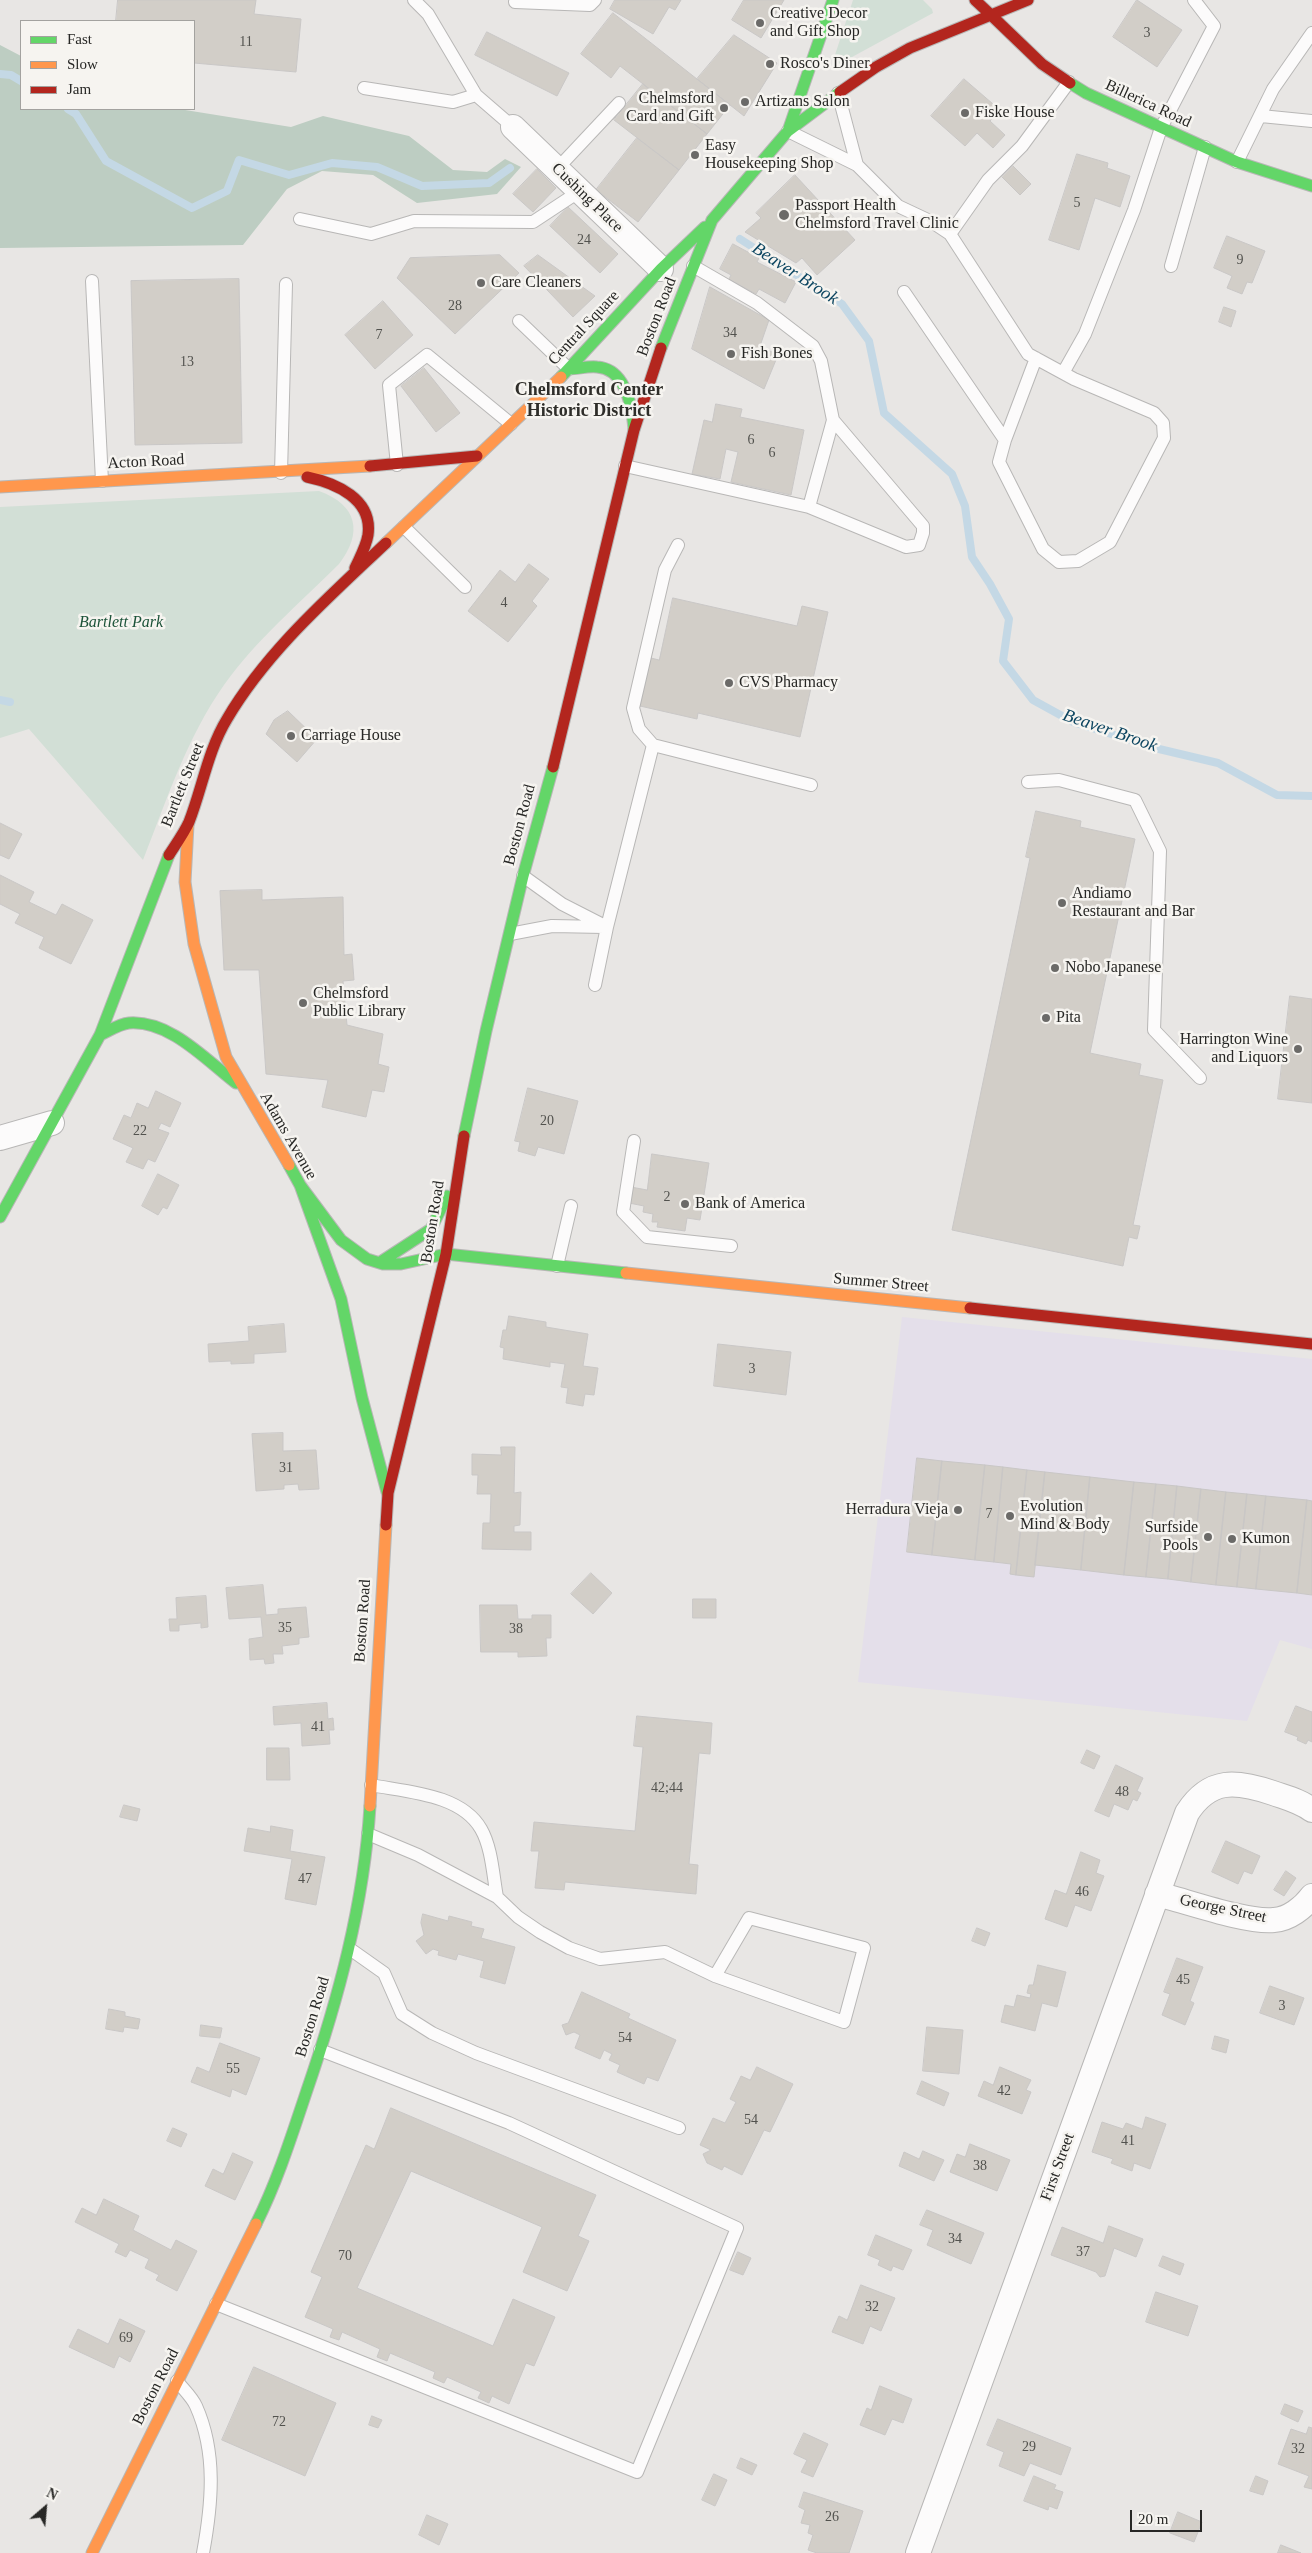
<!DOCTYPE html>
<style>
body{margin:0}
#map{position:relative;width:1312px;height:2553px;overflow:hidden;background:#e8e6e4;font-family:"Times New Roman",serif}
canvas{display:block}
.legend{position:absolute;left:20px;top:20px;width:175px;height:90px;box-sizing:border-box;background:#f6f4f0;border:1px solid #a3a29f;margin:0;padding:6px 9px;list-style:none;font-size:15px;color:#272725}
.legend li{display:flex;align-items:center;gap:10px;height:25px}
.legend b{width:25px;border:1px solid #a3a29f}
.north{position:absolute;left:20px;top:2483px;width:50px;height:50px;-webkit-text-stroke:4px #f6f4f0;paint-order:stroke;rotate:27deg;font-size:14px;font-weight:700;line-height:20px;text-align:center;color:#272725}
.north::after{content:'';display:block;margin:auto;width:18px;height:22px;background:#272725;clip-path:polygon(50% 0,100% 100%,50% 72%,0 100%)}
.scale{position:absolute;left:1130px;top:2510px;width:72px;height:22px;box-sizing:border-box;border:2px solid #272725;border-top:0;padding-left:6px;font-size:15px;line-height:18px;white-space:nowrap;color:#272725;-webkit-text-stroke:4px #f6f4f0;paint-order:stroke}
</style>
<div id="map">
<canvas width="1312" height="2553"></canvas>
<ul class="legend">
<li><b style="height:6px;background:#63d668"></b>Fast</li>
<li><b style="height:6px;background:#ff974d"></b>Slow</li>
<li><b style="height:6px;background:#b3261e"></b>Jam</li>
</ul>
<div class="north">N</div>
<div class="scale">20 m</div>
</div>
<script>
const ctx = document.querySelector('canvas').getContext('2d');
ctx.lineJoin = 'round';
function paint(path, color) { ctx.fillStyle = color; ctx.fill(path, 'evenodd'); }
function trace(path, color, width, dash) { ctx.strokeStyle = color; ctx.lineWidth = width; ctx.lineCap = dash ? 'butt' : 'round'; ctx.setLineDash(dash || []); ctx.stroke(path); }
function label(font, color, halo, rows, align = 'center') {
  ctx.font = font + ' "Times New Roman",serif'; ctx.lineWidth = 5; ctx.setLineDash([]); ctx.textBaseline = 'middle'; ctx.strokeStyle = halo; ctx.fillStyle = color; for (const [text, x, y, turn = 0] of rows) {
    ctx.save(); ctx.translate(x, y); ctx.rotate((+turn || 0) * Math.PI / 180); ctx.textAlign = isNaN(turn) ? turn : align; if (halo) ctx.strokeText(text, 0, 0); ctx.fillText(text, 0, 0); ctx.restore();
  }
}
const commercial = new Path2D(`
 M902,1317L1312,1359V1649L1280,1640L1247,1721L858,1682Z`);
const green = new Path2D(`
 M853,0H923L932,9L933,13L841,63L836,64L834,58Z
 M319,491C358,505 363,533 339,564C300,603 256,640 224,685C187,737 166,802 143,860L29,729L0,738V507Z`);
const forest = new Path2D(`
 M0,45L21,56V109H179L291,127L323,116L409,136L453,170L487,172L505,159L521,167L497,194L417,203L373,175L322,171L287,189L243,245L0,248Z`);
const stream = new Path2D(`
 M0,74L11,75L21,81
 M68,109L76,114L106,161L192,208L227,191L239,160L289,175L332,163L377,167L422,186L489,183L510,168
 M740,239L842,304L869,341L884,413L952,474L965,506L972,557L990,584L1009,619L1003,661L1033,700L1073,722L1159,749L1218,763L1277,795L1312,796
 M0,700L10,702`);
const building = new Path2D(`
 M118,0H256L254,14L301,19L296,72L194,63V21H116Z
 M615,0H681L675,10L669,7L653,34L610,9Z
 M744,0H784L761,38L732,20Z
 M1137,0L1182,30L1157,67L1113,37Z
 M613,13L730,105L707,134L620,66L611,78L581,54Z
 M487,32L569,73L557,96L475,55Z
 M734,35L777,63L744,116L697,79Z
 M964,79L1000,110L990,121L1005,135L993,148L977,133L965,146L931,116Z
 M643,84L707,134L679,170L614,120Z
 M637,138L679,170L638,222L596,190Z
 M1077,154L1108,163L1107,168L1130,176L1120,207L1095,198L1079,250L1049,240Z
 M1013,166L1031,184L1020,195L1002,177Z
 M537,169L556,188L533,212L513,194Z
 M795,175L855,240L817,275L802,258L796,263L745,232L761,218L756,213Z
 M568,207L618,254L600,273L550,226Z
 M1227,236L1265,251L1252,283L1247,282L1242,294L1227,288L1232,276L1214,268Z
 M733,244L759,258L757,262L796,282L785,303L759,289L756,294L729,279L731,275L720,269Z
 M500,255L519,273L455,334L397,278L410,258Z
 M538,255L595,296L573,317L524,266Z
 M239,279L242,443L135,445L131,281Z
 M710,287L769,320L760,346L778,355L764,389L692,349Z
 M383,301L413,335L375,369L345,335Z
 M1224,307L1236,311L1231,327L1219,322Z
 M424,368L460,413L436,432L401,386Z
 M716,404L742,409L740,417L804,430L791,495L731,482L738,452L726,449L720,479L692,474L704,420L712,422Z
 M529,564L549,579L532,601L537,606L508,642L468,611L500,570L515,582Z
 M673,598L797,626L802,606L828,612L800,737L698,713L697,719L640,706L651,658L659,660Z
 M288,711L317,739L297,762L266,734L274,720Z
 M1036,811L1081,821L1080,827L1135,839L1090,1053L1141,1064L1139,1075L1163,1080L1133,1225L1140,1226L1137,1239L1129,1237L1123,1266L952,1230L1030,858L1026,857Z
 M0,823L22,834L9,859L0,855Z
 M0,875L34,892L29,902L56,915L62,904L93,920L71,964L39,948L44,937L15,923L20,914L0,904Z
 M262,890V900L343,897L344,955L352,954L354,980L343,981L347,1025L383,1034L378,1064L389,1067L384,1092L372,1090L366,1117L322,1107L328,1080L266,1074L259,970H224L220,891Z
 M1290,996L1312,999V1103L1278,1099Z
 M528,1088L578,1101L564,1154L538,1147L535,1156L518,1151L520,1142L515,1141Z
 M156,1091L181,1103L170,1127L161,1123L158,1129L169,1133L155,1162L148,1159L143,1169L126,1162L133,1148L113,1139L124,1115L131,1118L137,1103L148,1108Z
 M652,1154L709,1163L700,1220L687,1218L685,1231L657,1227L658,1222H652L653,1214L643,1212L644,1206L629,1203L631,1187L647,1190Z
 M158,1174L179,1185L167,1209L163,1207L158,1215L142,1206Z
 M509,1316L546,1322V1327L588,1334L583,1366L598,1368L594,1395L585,1394L583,1406L566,1403L568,1388L561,1387L565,1364L550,1362V1367L503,1359L504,1348L500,1347L503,1330H506Z
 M284,1324L286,1352L254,1354V1363L231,1364V1361L209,1362L208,1344L249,1341L248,1327Z
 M718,1344L791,1352L786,1395L714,1386Z
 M283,1433V1451L316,1450L319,1489L299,1490L298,1484L284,1485V1489L256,1491L252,1434Z
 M501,1447H515L514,1493L521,1492L520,1525L514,1526V1532H531V1550L482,1549L483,1523H490L491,1494H477L478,1475H472V1454L501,1455Z
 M917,1458L942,1461L932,1555L907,1552Z
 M942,1461L985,1465L975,1560L932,1555Z
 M985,1465L1003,1467L994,1562L975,1560Z
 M1003,1467L1027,1470L1016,1575L1010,1574L1011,1564L994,1562Z
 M1027,1470L1045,1472L1034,1577L1016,1575Z
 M1045,1472L1090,1477L1081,1570L1035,1565Z
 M1090,1477L1134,1482L1124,1575L1081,1570Z
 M1134,1482L1156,1484L1146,1577L1124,1575Z
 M1156,1484L1177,1486L1168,1579L1146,1577Z
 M1177,1486L1201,1489L1191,1582L1168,1579Z
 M1201,1489L1226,1492L1216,1585L1191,1582Z
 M1226,1492L1247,1494L1237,1587L1216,1585Z
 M1247,1494L1266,1496L1256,1589L1237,1587Z
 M1266,1496L1307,1500L1297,1593L1256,1589Z
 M1307,1500L1312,1501V1595L1297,1593Z
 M591,1573L612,1593L593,1614L571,1594Z
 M263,1585L266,1615L278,1614V1609L306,1607L309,1637L299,1638V1644L282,1646L283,1654H273L274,1663L265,1664L264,1659L250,1660L249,1639L263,1637L261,1617L229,1619L226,1588Z
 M206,1596L208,1627L201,1628V1623L179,1625V1631H170L169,1619H177L176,1598Z
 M693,1599H716V1618H693Z
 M480,1605H517L518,1619H532V1615H551V1638H546L547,1656L518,1657V1652H481Z
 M327,1703L328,1719L333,1718L334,1730H329L330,1744L302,1746L301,1723L274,1725L273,1707Z
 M1296,1706L1312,1712V1742L1308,1740L1306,1744L1297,1740L1298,1737L1285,1732Z
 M637,1716L712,1723L710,1754L699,1753L689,1864L698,1865L696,1894L565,1882L564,1890L535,1888L539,1851H531L534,1822L635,1831L643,1747L634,1746Z
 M267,1748H289L290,1780H267Z
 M1087,1750L1100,1756L1094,1769L1081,1763Z
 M1116,1765L1143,1778L1137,1791L1141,1793L1137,1801L1133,1799L1128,1810L1114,1804L1109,1817L1095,1811Z
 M124,1805L140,1809L137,1821L120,1817Z
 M271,1826L293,1830L290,1851L325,1857L316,1905L285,1899L292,1859L244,1851L248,1828L270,1832Z
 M1226,1841L1260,1856L1252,1874L1244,1871L1238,1884L1212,1872Z
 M1081,1852L1100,1860L1096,1873L1104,1876L1091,1911L1075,1905L1067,1927L1045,1919L1055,1890L1066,1894Z
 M1286,1871L1296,1878L1284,1896L1274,1890Z
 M423,1914L448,1921L449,1916L472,1922L471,1926L484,1929L481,1938L515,1947L505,1984L480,1977L484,1961L458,1954L456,1960L438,1955L439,1951L433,1949L426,1954L416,1941L424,1935L421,1923Z
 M977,1928L990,1933L985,1946L972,1941Z
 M1177,1958L1203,1967L1190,2001L1194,2003L1185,2025L1162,2015L1170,1994L1164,1992Z
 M1038,1965L1066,1972L1057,2007L1042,2003L1035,2031L1001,2022L1005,2005L1014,2007L1017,1995L1030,1998L1031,1994L1027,1993L1029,1985H1033Z
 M1270,1986L1304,1998L1294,2025L1260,2013Z
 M582,1992L630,2014L628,2018L676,2040L658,2081L647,2077L644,2084L617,2072L620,2065L609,2060L612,2054L604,2050L600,2059L575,2048L580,2035L574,2032L566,2035L562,2025L568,2023Z
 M109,2009L125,2012V2016L140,2019L138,2029L124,2027L123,2032L106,2029Z
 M201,2025L222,2028L220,2038L200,2036Z
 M927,2027L963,2030L959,2074L923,2071Z
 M1215,2036L1229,2040L1226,2053L1212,2049Z
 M220,2043L260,2058L246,2095L232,2089L230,2097L191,2082L197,2067L209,2072Z
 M757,2067L793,2084L770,2132L764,2130L742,2175L724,2166L722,2170L707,2163L703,2154L711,2150L700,2145L713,2118L725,2123L736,2102L730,2099L741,2076L750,2080Z
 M1000,2067L1031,2080L1026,2090L1031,2092L1022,2114L978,2096L984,2081L993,2085Z
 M922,2081L949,2093L944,2106L917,2094Z
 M391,2108L596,2195L578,2236L589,2241L567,2291L523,2272L542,2227L411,2171L357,2288L493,2346L513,2299L555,2317L534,2366L526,2363L509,2404L492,2396L489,2403L478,2398L481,2392L447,2377L444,2383L433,2378L435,2372L390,2353L387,2361L377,2357L380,2349L342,2332L339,2340L330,2337L333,2329L305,2317L322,2277L311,2272L366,2145L374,2149Z
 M1146,2117L1166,2124L1150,2169L1134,2163L1132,2171L1111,2163L1113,2159L1092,2152L1102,2122L1123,2129L1126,2123L1142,2129Z
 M173,2128L187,2134L181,2147L167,2141Z
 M970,2144L1010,2160L997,2191L950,2172L957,2154L965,2157Z
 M923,2151L944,2160L934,2181L899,2166L904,2152L919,2159Z
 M233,2153L253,2162L235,2200L205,2186L213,2169L223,2174Z
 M104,2199L139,2216L133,2230L171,2250L176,2240L197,2251L177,2291L156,2280L159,2275L145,2268L149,2259L130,2250L126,2257L115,2252L119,2244L75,2222L82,2208L96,2215Z
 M927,2210L984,2233L971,2264L927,2245L933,2230L920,2225Z
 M1109,2226L1143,2239L1136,2257L1114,2248L1105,2276L1100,2277L1096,2272L1051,2255L1062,2227L1103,2243Z
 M876,2235L912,2250L903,2270L893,2266L891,2271L878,2265L880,2260L868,2255Z
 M738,2252L751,2258L743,2275L730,2270Z
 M1163,2256L1184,2264L1180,2275L1159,2266Z
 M861,2285L895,2298L881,2331L870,2326L863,2344L832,2332L839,2316L847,2320Z
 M1156,2292L1198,2306L1188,2336L1146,2322Z
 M120,2319L145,2331L130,2362L119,2356L114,2368L69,2347L78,2329L108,2344Z
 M254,2367L336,2403L305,2476L222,2440Z
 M880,2386L912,2399L903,2423L892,2419L885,2435L860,2425L867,2408L871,2410Z
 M1285,2404L1303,2411L1298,2422L1281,2414Z
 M372,2416L382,2420L378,2428L369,2425Z
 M998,2419L1071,2448L1061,2475L1030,2463L1024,2476L999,2466L1004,2452L987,2445Z
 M1309,2427L1312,2428V2489L1304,2487L1309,2476L1278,2464L1291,2429L1306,2434Z
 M804,2433L828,2444L813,2477L801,2472L807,2460L794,2454Z
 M741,2458L757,2465L752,2475L737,2468Z
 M714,2474L727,2480L715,2506L702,2500Z
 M1034,2476L1056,2485L1054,2489L1063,2492L1057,2509L1049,2506L1048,2510L1024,2501Z
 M1256,2476L1268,2481L1263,2495L1250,2491Z
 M804,2492L863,2511L849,2553H817L808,2550L813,2535L808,2533L810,2525L801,2523L805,2510L799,2507Z
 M1178,2512L1202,2522L1194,2542L1170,2533Z
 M427,2515L448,2524L439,2545L419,2535Z
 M1281,2545L1301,2553H1278Z`);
const lane = new Path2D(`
 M414,0L428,14L476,95L513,127
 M515,2L590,5L595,0
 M364,88L453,102L476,95
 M838,93L857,165
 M1261,116L1312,121
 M788,131L857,165L898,206L932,222L950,234L1028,354L1074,379L1154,413L1163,423L1164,438L1110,542L1078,561L1059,562L1043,549L999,462L1005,440L904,292
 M1237,162L1273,89L1312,33
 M557,169L619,103
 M300,219L371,234L414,221L533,222L580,191
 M950,234L988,180L1022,146L1069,82
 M693,266L757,303L813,346L821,361L833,420L809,507
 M1171,266L1205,147
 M92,281L102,481
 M519,321L569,369
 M1063,373L1085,334L1134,210L1161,128L1214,26L1194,0
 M1005,440L1036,358
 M397,465L389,385L427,355L511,424
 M625,466L809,507L906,547L919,545L923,533V526L833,420
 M281,473L286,284
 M404,527L465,587
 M653,745L639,729L633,708L665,570L678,545
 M1028,782L1059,780L1135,800L1160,851L1154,1030L1200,1078
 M523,876L562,904L607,927
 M510,934L552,926L604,927
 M595,985L607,927L653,745L811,785
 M634,1141L623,1212L647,1237L731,1246
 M557,1266L571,1206
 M371,1785C407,1792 461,1794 481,1829C492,1848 493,1876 497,1897
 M368,1834L418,1855L497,1897L518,1917L540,1932L569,1948L600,1959L665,1952L715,1976L844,2022L864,1948L749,1918L715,1976
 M350,1949L384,1973L402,2014L432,2033L476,2053L679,2128
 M216,2304L637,2472L737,2228L509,2123L320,2050
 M177,2381C183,2389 192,2397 196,2406C217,2453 212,2504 203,2553`);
const street = new Path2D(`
 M513,127L661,269
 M0,1138L52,1123
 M1157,1894C1186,1901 1247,1923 1274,1920C1289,1919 1303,1908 1312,1896
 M918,2553L1187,1813C1210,1777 1237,1781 1273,1793C1287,1798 1300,1801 1312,1810`);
const fast = new Path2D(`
 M1070,83L1086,93L1237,162L1312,186
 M788,131L833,0
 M661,348L712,220L788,131L840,92
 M569,369C578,369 587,366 597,367C626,369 632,406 634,429
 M561,377L661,269L705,227
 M100,1035C109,1031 119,1024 129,1023C170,1020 206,1060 236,1083
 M464,1136L486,1031L523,876L553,767
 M289,1165L300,1185L341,1299L362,1398L387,1492
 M300,1185L341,1240L367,1259L383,1264H401L446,1254L626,1273
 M0,1217L100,1035L169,855
 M382,1261L431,1229L447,1196
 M256,2224C277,2182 291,2138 306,2093C338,2000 364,1905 370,1806`);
const slow = new Path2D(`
 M0,487L370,466
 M386,543L561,377
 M188,825L185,882L194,944L226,1057L289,1165
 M626,1273L970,1308
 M370,1806L386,1525
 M92,2553L256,2224`);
const jam = new Path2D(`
 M975,0L991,15L1028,0
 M840,92L876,67L910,48L991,15L1042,64L1070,83
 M370,466L477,456
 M307,477C336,483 373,499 368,535C366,547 360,557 355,568
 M553,767L634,430L661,348
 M169,855C176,844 184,833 189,822C202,789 208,750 227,719C267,651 329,597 386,543
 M970,1308L1312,1344
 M386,1525L388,1493L446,1254L464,1136`);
const markers = [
 [760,23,5,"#6b6a68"],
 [770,64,5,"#6b6a68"],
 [745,102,5,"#6b6a68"],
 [724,108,5,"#6b6a68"],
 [965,113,5,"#6b6a68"],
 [695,155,5,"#6b6a68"],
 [784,215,6,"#6b6a68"],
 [481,283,5,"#6b6a68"],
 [731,354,5,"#6b6a68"],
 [729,683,5,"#6b6a68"],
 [291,736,5,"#6b6a68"],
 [1062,903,5,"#6b6a68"],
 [1055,968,5,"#6b6a68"],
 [303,1003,5,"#6b6a68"],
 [1046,1018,5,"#6b6a68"],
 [1298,1049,5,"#6b6a68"],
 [685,1204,5,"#6b6a68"],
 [958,1510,5,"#6b6a68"],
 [1010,1516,5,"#6b6a68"],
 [1208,1537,5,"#6b6a68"],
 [1232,1539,5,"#6b6a68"]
];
const numberNames = [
 ["3",1147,33],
 ["11",246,42],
 ["5",1077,203],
 ["24",584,240],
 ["9",1240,260],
 ["28",455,306],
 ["34",730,333],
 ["7",379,335],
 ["13",187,362],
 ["6",751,440],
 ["6",772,453],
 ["4",504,603],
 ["20",547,1121],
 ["22",140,1131],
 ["2",667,1197],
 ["3",752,1369],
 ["31",286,1468],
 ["7",989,1514],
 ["35",285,1628],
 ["38",516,1629],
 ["41",318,1727],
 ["42;44",667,1788],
 ["48",1122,1792],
 ["47",305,1879],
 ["46",1082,1892],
 ["45",1183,1980],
 ["3",1282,2006],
 ["54",625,2038],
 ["55",233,2069],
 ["42",1004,2091],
 ["54",751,2120],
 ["41",1128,2141],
 ["38",980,2166],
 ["34",955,2239],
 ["37",1083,2252],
 ["70",345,2256],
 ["32",872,2307],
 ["69",126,2338],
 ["72",279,2422],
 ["29",1029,2447],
 ["32",1298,2449],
 ["26",832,2517]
];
const poiNames = [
 ["Creative Decor",770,14],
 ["and Gift Shop",770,32],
 ["Rosco's Diner",780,64],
 ["Chelmsford",714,99,"right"],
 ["Card and Gift",714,117,"right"],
 ["Artizans Salon",755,102],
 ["Fiske House",975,113],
 ["Easy",705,146],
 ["Housekeeping Shop",705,164],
 ["Passport Health",795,206],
 ["Chelmsford Travel Clinic",795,224],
 ["Care Cleaners",491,283],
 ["Fish Bones",741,354],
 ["CVS Pharmacy",739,683],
 ["Carriage House",301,736],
 ["Andiamo",1072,894],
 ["Restaurant and Bar",1072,912],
 ["Nobo Japanese",1065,968],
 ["Chelmsford",313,994],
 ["Public Library",313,1012],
 ["Pita",1056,1018],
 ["Harrington Wine",1288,1040,"right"],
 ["and Liquors",1288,1058,"right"],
 ["Bank of America",695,1204],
 ["Evolution",1020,1507],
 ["Mind & Body",1020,1525],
 ["Herradura Vieja",948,1510,"right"],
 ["Surfside",1198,1528,"right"],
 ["Pools",1198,1546,"right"],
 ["Kumon",1242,1539]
];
const streetNames = [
 ["Billerica Road",1148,104,25],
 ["Cushing Place",587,198,44],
 ["Boston Road",657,317,-69],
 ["Central Square",584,328,-47],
 ["Acton Road",146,462,-3],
 ["Bartlett Street",183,785,-68],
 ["Boston Road",520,825,-75],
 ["Adams Avenue",288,1136,60],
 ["Boston Road",433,1222,-81],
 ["Summer Street",881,1283,5],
 ["Boston Road",363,1621,-86],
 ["George Street",1223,1909,12],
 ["Boston Road",313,2017,-73],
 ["First Street",1058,2167,-70],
 ["Boston Road",156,2387,-63]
];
const parkNames = [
 ["Bartlett Park",121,623]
];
const waterNames = [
 ["Beaver Brook",795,274,33],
 ["Beaver Brook",1110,731,19]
];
const neighbourhoodNames = [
 ["Chelmsford Center",589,390],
 ["Historic District",589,411]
];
paint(commercial, '#e4dfea');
paint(green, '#d2dfd6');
paint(forest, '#bdcdc2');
trace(stream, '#c4d8e5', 8);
paint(building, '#d2cec8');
trace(building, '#c9c7c6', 1);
trace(lane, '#b8b7b6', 14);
trace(street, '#b8b7b6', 26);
trace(fast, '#b8b7b6', 13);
trace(slow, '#b8b7b6', 13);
trace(jam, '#b8b7b6', 13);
trace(lane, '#fcfbfb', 12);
trace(street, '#fcfbfb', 24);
trace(fast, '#63d668', 11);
trace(slow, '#ff974d', 11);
trace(jam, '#b3261e', 11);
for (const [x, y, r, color] of markers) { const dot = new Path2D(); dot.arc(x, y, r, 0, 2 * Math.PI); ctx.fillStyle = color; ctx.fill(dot); trace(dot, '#f6f4f0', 2); }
label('14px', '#52524e', null, numberNames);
label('16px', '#272725', '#f6f4f0', poiNames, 'left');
label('16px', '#272725', '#f6f4f0', streetNames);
label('italic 16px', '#1c5339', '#f6f4f0', parkNames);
label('italic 18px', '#0c4560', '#f6f4f0', waterNames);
label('bold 18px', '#2f2e2a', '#f6f4f0', neighbourhoodNames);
</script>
